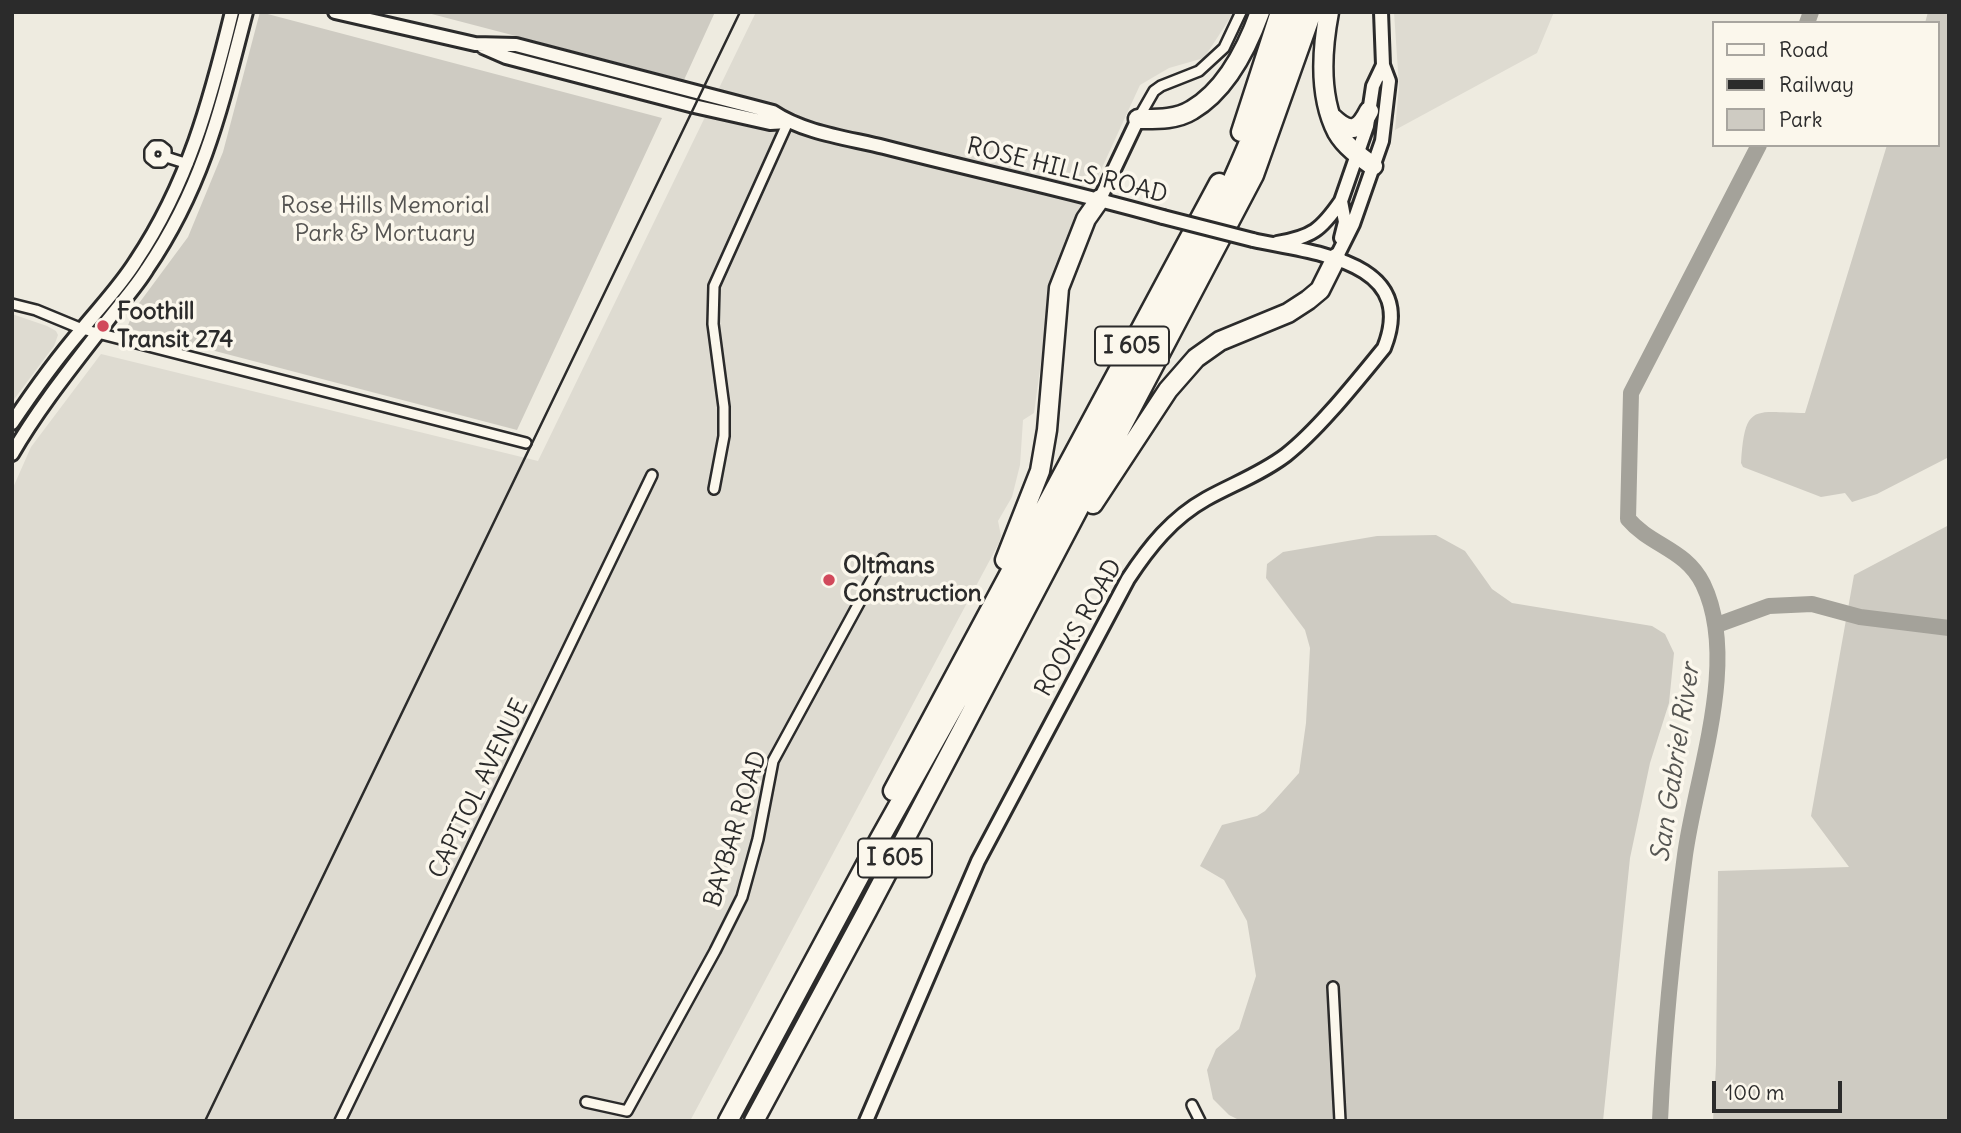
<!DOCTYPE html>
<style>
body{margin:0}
#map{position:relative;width:1961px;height:1133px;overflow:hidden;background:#eeebe0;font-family:Delius,sans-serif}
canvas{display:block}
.frame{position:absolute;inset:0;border:14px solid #2b2b2b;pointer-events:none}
.legend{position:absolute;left:1712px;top:21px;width:228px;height:126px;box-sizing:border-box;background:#fbf7ec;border:2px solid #a8a59f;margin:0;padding:9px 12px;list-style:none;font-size:21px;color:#2b2b2b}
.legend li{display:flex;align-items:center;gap:14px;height:35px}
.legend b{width:35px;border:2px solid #a8a59f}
.scale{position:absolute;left:1712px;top:1081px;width:130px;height:32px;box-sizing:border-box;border:4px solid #2b2b2b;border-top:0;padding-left:9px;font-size:21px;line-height:24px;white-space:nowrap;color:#2b2b2b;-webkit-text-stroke:5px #fbf7ec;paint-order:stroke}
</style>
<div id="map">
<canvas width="1961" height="1133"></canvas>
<div class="frame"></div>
<ul class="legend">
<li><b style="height:9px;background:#fbf7ec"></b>Road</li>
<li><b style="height:9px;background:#2b2b2b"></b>Railway</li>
<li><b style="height:19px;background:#cecbc2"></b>Park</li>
</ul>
<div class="scale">100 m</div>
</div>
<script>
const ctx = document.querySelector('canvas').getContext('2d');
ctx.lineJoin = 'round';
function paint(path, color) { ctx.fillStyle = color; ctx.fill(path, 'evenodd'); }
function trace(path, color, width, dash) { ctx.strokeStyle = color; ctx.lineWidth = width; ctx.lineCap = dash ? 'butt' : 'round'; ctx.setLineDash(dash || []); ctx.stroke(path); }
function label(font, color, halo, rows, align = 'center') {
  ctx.font = font + ' Delius,sans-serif'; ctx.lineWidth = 7; ctx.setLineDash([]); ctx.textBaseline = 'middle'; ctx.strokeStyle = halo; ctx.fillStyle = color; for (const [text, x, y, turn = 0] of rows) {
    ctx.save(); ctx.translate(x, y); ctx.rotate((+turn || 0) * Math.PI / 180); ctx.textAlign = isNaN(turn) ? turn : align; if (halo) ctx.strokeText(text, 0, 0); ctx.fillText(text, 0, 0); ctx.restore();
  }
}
const built = new Path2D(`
 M756,12H1234L1204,58L1169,68L1140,85L1072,233L1047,318L1034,413L1023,420L1020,465L1012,497L998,521L1001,536L999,543L690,1121H12V490L31,447L101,354L538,461Z
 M1394,12H1554L1537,53L1395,130L1399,86Z
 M12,314L47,326L56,331L58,335L54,346L12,402Z`);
const green = new Path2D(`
 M260,12L662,118L517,430L127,328L134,310L188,237L223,152Z
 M424,12H715L684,80Z
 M1928,12H1949V457L1877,494L1852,502L1845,493L1821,497L1743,467L1741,463C1745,403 1753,412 1805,413L1887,145H1938V23H1925Z
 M1949,525V1121H1713L1716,1065L1718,871L1849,867L1811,816L1854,575Z
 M1436,535L1465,551L1492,589L1512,603L1652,626L1665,634L1674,653L1669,703L1650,763L1630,858L1603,1121H1241L1229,1115L1213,1099L1207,1070L1216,1049L1239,1029L1256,976L1247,921L1224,880L1200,866L1222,825L1257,816L1265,811L1299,773L1306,723L1310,648L1305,630L1266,578L1267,564L1283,552L1377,536Z`);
const river = new Path2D(`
 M1807,23L1811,12
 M1717,625L1769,606L1812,604L1860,617L1949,628
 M1660,1121C1664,1032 1673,943 1685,855C1696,774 1740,661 1703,584C1686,549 1651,546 1628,519L1631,393L1759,145`);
const street = new Path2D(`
 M1138,119L1154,91L1161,86L1199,71L1224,48L1241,12
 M166,157V150L161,146H154L150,151V158L155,162H162L166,157L188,164
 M12,304L36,310L82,329L526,443
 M714,489L724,436V407L713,324L714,286L788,122
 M1333,987L1340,1121
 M586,1102L627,1111L715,951L742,897L758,839L773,761L883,559
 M1192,1105L1200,1121
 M340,1121L652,475`);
const secondary = new Path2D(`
 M335,12L475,44L516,45L773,112C804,133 848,138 884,147C977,171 1071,191 1163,217
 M483,47L506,57L694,106L770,123L788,122
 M1100,199L1138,119
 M1341,238L1345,222L1341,201L1367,126L1373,86L1383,65
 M1277,243C1312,237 1321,230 1341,201
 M1336,258L1353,224L1382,141L1389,81L1383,65L1381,12
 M12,423C34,390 57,358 83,328C101,306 121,285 136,261C188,183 210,102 232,12
 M12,454C39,407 75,363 108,320C121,303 136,287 147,269C204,185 221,108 246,12
 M866,1121L978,861L1128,579C1149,547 1172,518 1206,499C1233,484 1261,474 1286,455C1319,429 1356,382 1384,348C1419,260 1312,253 1253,240`);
const highway = new Path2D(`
 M1329,12C1322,49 1319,97 1337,132C1345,146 1360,157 1373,166
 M1333,118C1350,134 1359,131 1369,111
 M1138,119C1156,119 1176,120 1192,110C1226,90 1247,48 1260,12
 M1241,132L1280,12
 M1093,504L1168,390L1196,358L1220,341L1288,313L1308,300L1320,290L1336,258
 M1005,560L1040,471L1047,430L1059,288L1086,219L1100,199
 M893,791L1219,183
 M728,1121L879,840L971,676L1200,250C1237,173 1272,95 1295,12
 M754,1121L867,911L1254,175L1312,12`);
const rail = new Path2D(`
 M205,1121L740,12`);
const secondaryBridge = new Path2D(`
 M1163,217L1253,240`);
const markers = [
 [103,326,7,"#d1495b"],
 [829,580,7,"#d1495b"]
];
const shields = [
 [1132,346,74],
 [895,858,74]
];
const shieldNames = [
 ["I 605",1132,346],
 ["I 605",895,858]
];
const streetNames = [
 ["ROSE HILLS ROAD",1067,171,14],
 ["ROOKS ROAD",1079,628,-61],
 ["CAPITOL AVENUE",479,789,-64],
 ["BAYBAR ROAD",736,829,-73]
];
const parkNames = [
 ["Rose Hills Memorial",385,206],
 ["Park & Mortuary",385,234]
];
const poiNames = [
 ["Foothill",117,312],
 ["Transit 274",117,340],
 ["Oltmans",843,566],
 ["Construction",843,594]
];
const waterNames = [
 ["San Gabriel River",1676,763,-81]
];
paint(built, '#dedbd1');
paint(green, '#cecbc2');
trace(river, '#a4a29a', 16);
trace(street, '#2b2b2b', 14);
trace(secondary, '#2b2b2b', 18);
trace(highway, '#2b2b2b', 23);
trace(street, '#fbf7ec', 9);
trace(secondary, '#fbf7ec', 12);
trace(highway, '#fbf7ec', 18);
trace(rail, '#2b2b2b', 2.5);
trace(secondaryBridge, '#2b2b2b', 18, []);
trace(secondaryBridge, '#fbf7ec', 12);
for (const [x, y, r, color] of markers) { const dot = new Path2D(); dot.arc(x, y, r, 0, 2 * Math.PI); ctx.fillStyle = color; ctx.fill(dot); trace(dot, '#fbf7ec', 2.5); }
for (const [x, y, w] of shields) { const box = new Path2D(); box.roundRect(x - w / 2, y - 19.5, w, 39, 5); ctx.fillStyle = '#fbf7ec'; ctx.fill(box); trace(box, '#2b2b2b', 2); }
label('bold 23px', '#2b2b2b', null, shieldNames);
label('24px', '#2b2b2b', '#fbf7ec', streetNames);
label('24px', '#545351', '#fbf7ec', parkNames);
label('bold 24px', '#2b2b2b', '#fbf7ec', poiNames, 'left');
label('italic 26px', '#555552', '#fbf7ec', waterNames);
</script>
